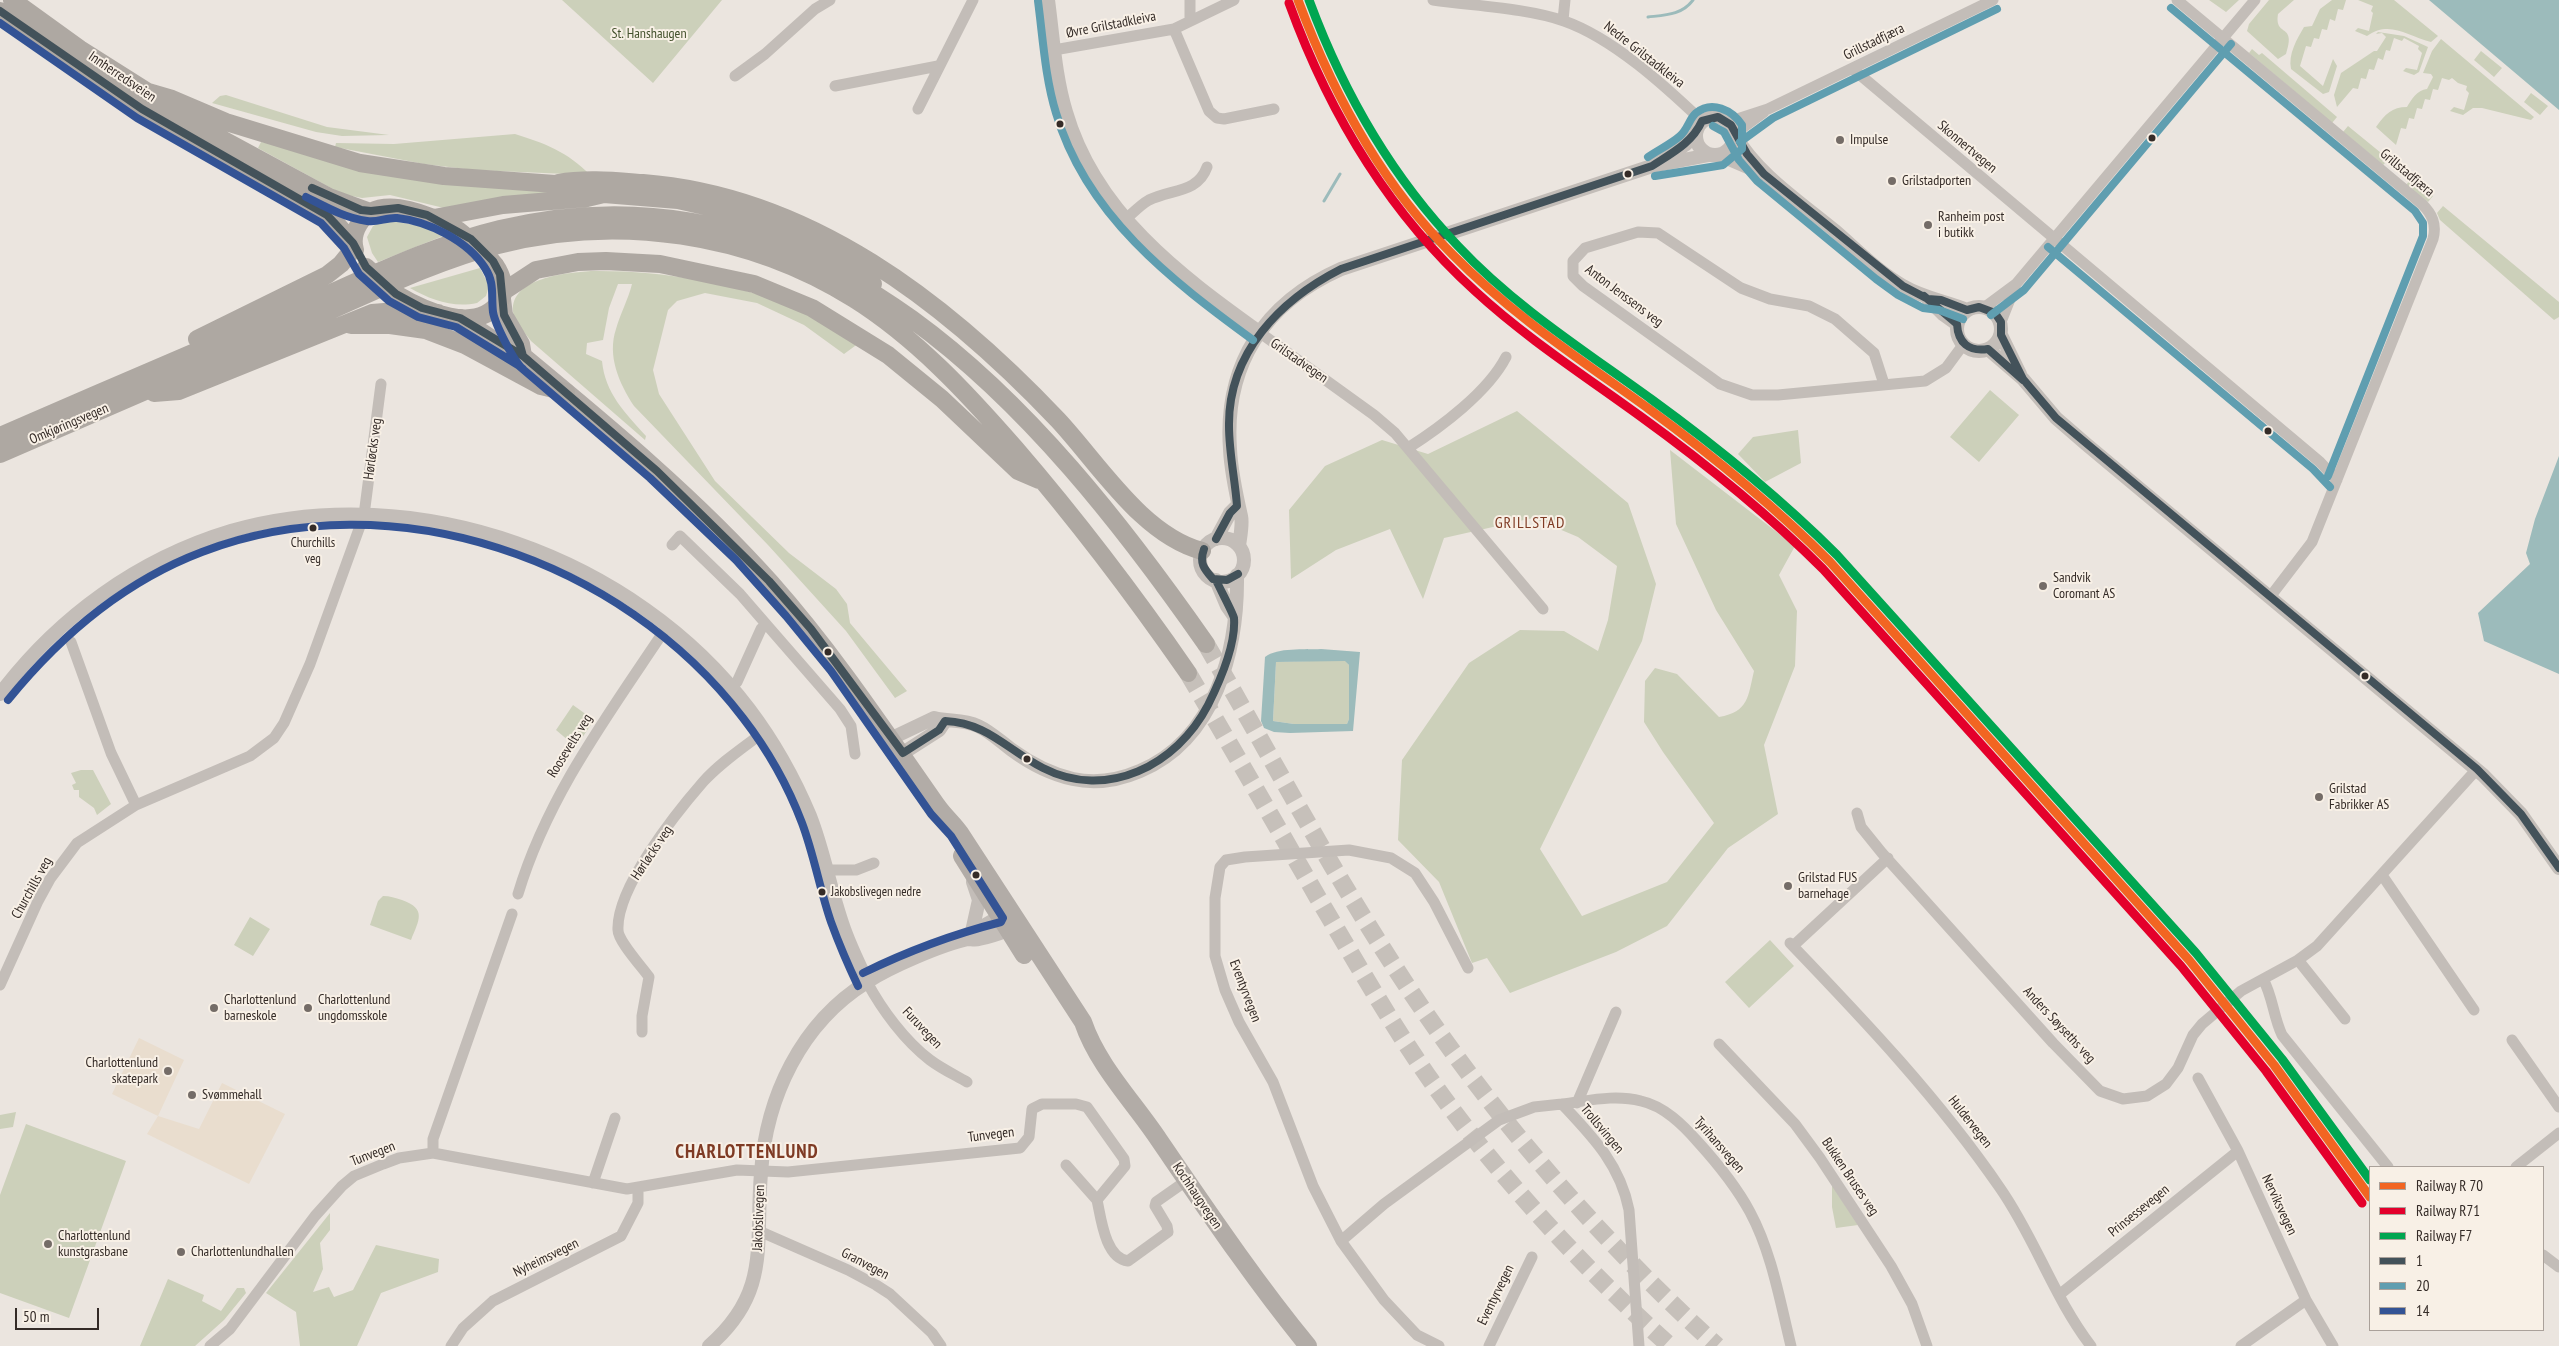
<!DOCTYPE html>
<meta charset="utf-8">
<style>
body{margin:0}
#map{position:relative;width:2559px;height:1346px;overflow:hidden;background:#ebe5df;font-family:"PT Sans Narrow",sans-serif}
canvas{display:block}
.legend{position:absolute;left:2369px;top:1166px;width:175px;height:165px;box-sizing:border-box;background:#f8f0e6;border:1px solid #aaa19a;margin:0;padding:6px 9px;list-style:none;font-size:15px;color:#342b27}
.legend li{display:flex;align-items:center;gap:10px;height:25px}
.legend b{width:25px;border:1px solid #aaa19a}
.scale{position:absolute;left:15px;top:1308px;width:84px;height:22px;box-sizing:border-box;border:2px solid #342b27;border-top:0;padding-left:6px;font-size:15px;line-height:18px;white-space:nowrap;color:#342b27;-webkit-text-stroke:4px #f8f0e6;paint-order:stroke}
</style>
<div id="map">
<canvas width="2559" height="1346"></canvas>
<ul class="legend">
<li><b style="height:6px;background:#f26522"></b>Railway R 70</li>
<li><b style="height:6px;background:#e4002b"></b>Railway R71</li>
<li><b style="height:6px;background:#00a651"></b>Railway F7</li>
<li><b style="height:6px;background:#43525a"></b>1</li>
<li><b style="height:6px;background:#5f9eb0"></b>20</li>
<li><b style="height:6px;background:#335395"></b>14</li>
</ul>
<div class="scale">50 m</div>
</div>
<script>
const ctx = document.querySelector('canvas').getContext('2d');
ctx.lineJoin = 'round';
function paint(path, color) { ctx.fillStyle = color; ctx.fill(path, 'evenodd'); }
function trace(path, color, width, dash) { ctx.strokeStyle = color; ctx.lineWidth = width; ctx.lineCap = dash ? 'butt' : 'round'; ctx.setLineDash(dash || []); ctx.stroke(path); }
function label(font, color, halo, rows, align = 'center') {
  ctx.font = font + ' "PT Sans Narrow",sans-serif'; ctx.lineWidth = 4; ctx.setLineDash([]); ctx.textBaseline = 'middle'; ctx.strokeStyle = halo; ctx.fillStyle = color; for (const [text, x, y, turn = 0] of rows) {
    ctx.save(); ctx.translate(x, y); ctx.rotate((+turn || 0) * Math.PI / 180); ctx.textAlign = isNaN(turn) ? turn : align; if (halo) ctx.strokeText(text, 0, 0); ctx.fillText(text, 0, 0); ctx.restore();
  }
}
const green = new Path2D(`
 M562,0H722L653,83Z
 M2209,0H2239L2226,12Z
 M2269,0H2294L2278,14C2274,38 2297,22 2286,54L2278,59L2247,31L2249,24Z
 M2332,0H2346L2343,10L2338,9L2335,21L2330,19L2327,30L2322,29L2319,39L2314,38L2311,47L2306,46L2300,66L2323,86L2333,59L2337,66L2329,92L2323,94L2291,69C2288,54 2297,39 2304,27L2312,26L2320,9Z
 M2358,0H2394L2438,36L2431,42C2407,36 2390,20 2367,36L2355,31L2358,28L2369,31L2373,13L2371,11L2373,6Z
 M2378,32L2404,36L2428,47L2419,72L2414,75L2403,71L2406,68L2417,70L2422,53L2418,49L2419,46L2404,38L2402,41L2394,38L2390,51L2386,50L2383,60L2378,58L2374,70L2369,69L2366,79L2361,78L2358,89L2353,88L2337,107L2334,95L2341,73L2374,51H2377L2386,37L2382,33L2376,34Z
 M2441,39L2534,117L2531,120L2482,108H2473L2463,115L2450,111L2454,107L2464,110L2469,93L2466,90L2467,86L2458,83L2452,78L2449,80L2442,78L2438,90L2433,89L2430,100L2425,99L2422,109L2417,108L2414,119L2409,118L2406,129L2401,128L2396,145L2376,127C2385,114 2392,107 2407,107C2411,100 2417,90 2427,89L2433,77L2431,74L2423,73L2432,51Z
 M2252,49L2259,55L2262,53L2337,117L2332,123L2249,53Z
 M2481,51L2502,68L2494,77L2474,60Z
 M2531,93L2548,106L2540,115L2524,102Z
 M226,95L327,127L389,135L342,136L316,132L212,103L220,96Z
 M2348,126L2386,157L2382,161L2385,163L2383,165L2343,132Z
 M515,134C544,143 568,152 590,175L474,170L424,164L335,147L336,143L394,144Z
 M261,142L557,191L558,193L444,208L390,195L362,198L342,194L258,148Z
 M2411,179L2433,196L2428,202L2406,185Z
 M2443,206L2559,302V317L2554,320L2440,220L2437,213Z
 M386,220L421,226L443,236L378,262L372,253L367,237L373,226Z
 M480,268L489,286L486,296L477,303C453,308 431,300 410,288Z
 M591,271C657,270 735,282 795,308C817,317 838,332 859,343L844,354L804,325L757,303L705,293L677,301L668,310L653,370L659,394L715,481L789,553L836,589L847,604L850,623L907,691L895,698L846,631L768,545L634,406C619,383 607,356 616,329C620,314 628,300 632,284H618L609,308L603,340L587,343L586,354L602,361C605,393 625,413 646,436L645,440L531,341C525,333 515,322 513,312C510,277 568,273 591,271Z
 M1990,390L2019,415L1979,462L1950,437Z
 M1517,411L1628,503L1656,584L1642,641L1540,849L1582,916L1667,882L1714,823L1663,752L1644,722L1645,681L1655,668L1677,674L1719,717C1749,712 1748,696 1754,671L1716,610L1676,524L1670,450L1795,546L1779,575L1797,611L1795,666L1764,745L1778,814L1728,848L1667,926L1616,952L1510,993L1487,958L1472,963L1439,882L1398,840L1402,760L1469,663L1520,630L1564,631L1598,651L1608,620L1617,566L1578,537L1533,518L1444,538L1423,599L1390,529L1336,550L1291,579L1289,510L1325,466L1382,440L1428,454Z
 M1798,430L1801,463L1765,482L1738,454L1753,437Z
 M1345,660L1349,665V719L1347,724H1294L1273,721L1276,662Z
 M573,705L594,720L576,747L556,730Z
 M81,770H93L111,804L97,815L94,808L79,797V790H74L72,785L76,783L71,773Z
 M383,896C390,896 395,898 402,900C427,909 419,920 411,940L370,925L378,901Z
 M250,917L270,929L253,956L234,945Z
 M1770,940L1794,966L1749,1008L1725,982Z
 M16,1112L13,1127L0,1129V1115Z
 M26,1124L126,1161L69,1318L0,1293V1195Z
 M1832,1185L1858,1225L1836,1228L1832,1207Z
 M330,1213V1230L320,1243L323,1269L313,1292L329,1287L334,1297L353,1290L376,1245L439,1259L438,1272L381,1293L357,1346H300L296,1312L266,1293Z
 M168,1279L204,1295L202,1301L221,1311L237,1288H244L246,1293L224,1320L195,1346H140Z`);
const plaza = new Path2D(`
 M139,1038L184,1060L158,1116L199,1129L222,1083L285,1114L249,1184L147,1134L158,1116L112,1094Z`);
const water = new Path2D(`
 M2429,0H2559V110Z
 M2559,456V674L2484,641L2478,613L2530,564L2526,553L2535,519Z
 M1321,649L1360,652L1353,731L1290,733L1274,732L1264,728L1261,721L1265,657C1278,647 1304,650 1321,649ZM1345,661L1349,665V719L1347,724H1294L1273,721L1276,662Z`);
const stream = new Path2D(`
 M1648,17C1665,15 1682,15 1693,0
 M1324,201L1340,174`);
const trunkTunnel = new Path2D(`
 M1206,644C1273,760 1336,880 1411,992C1498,1122 1601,1240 1717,1346
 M1188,673C1232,748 1275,823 1318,898C1358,965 1396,1033 1442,1096C1509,1188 1586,1270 1670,1346`);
const minor = new Path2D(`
 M1433,0C1474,6 1526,8 1564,21C1613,38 1665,86 1702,121
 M2177,0L2422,204C2432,214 2437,224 2433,239L2312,542L2270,597
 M1563,20L1565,0
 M1190,21V0
 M1174,29L1209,111L1217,118L1224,119L1274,109
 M1054,50L1174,29L1234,0
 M1853,69L2320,462L2337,480
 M735,76L765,54L815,9L830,0
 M835,86L938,66
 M918,109L973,0
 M1728,122L1768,109L1993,0
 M1734,134L1764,112
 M1125,220C1133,213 1140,205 1149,200C1171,189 1198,193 1207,167
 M1985,307L2016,284
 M2001,322L2016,284L2255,0
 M1259,332L1374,415L1395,433L1543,609
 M1884,384L1874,353L1835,319L1809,306L1770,299L1741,288L1658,233L1638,232L1585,248L1573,261V276L1583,286L1720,384L1752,395H1778L1925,381L1946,368L1963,345
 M1408,448C1441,427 1488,392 1506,357
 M672,545L680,536L740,594L766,624L761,629L737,682L731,687
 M766,624L840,709L851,726L855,754
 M71,642L111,753L136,805
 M1857,813L1861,827L1882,853L2053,1043L2100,1091L2123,1099L2147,1096L2166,1084L2178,1068L2193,1035L2202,1024L2241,991L2263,979
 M827,870H856L874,863
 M2382,875L2474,1010
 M518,894C548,794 611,711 668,625
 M1790,943C1864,1020 1939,1099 2000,1188C2035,1238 2054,1298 2091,1346
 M1793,946L1888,858
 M2298,960L2263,979C2273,997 2273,1016 2282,1035L2388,1167
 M867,982C882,1010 905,1041 930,1060C942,1069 955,1075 967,1082
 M0,985L38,901L50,879L77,843L136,805L250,756L274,738L284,723L310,664L364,515L381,384
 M2345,1019L2298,960L2317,946L2477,769
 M642,1032V1016L649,977C642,967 618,941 618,930C616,888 676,813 703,782C721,762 744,747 765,731
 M2512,1040L2559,1107
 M1719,1044L1795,1124L1820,1158L1891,1266L1912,1304L1927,1346
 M2198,1078L2238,1151L2306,1300L2333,1346
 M1577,1103L1616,1012
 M1562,1104C1588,1101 1614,1094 1641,1101C1664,1106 1683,1125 1698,1142C1718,1164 1736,1186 1750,1212C1772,1253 1780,1302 1791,1346
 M433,1153V1139L512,914
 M1066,1165L1097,1200
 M2516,1167L2559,1133
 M593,1183L615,1118
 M759,1231L848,1270L876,1285L890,1294L932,1333L941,1346
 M1341,1241L1384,1204L1499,1120L1534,1107L1562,1104C1592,1136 1620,1164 1629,1210L1639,1346
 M2543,1255L2559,1267
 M2059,1295L2238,1151
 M210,1346L230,1329L315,1216L342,1186L354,1176L383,1164L399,1158L433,1153L627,1189L737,1170L788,1172L1020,1148L1029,1137L1032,1109L1042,1104H1076L1087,1107L1124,1159L1125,1166L1097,1200C1101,1218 1105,1258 1128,1261L1168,1232L1167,1226L1155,1206L1156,1202L1186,1181
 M451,1346L463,1328L493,1301L621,1236L638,1203V1188
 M1439,1346L1417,1335L1384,1300L1341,1241L1313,1186L1273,1082L1239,1022L1225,990L1215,956V898L1220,867L1226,860L1245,857L1349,850L1391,858L1415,873L1434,902L1468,968
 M1489,1346L1532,1257
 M2241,1346L2306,1300`);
const tertiary = new Path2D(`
 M1048,0C1053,37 1055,76 1066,112C1095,212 1178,274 1259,332
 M1696 136a19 19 0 1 1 38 0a19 19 0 1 1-38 0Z
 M1734,134C1758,175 1799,201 1835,231C1857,250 1878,272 1903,286C1923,298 1945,301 1967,310
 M1720,155L1764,174
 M1655,164L1686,144L1696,134
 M1928,299L1943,314L1957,324
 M1957 329a22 22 0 1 1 44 0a22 22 0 1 1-44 0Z
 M2001,335L2020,374
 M1988,349L2023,379L2056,418L2086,444L2483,775L2521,814L2559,868
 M1200 560a22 22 0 1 1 44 0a22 22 0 1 1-44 0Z
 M1216,539L1230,513L1237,506
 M1239,546C1240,537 1243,524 1241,516C1236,494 1231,471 1230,449C1224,365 1264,303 1341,269L1652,166L1709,155
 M1216,580L1227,606L1234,616
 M0,694C58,617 138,559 231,531C415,478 635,557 749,709C774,742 794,778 810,816C825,854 831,895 846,934C852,950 860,966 867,982
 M892,738L934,718C948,722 963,719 978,726C991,732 1001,742 1012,750C1031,764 1051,774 1073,779C1096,784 1119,780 1140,771C1216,739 1238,649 1237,575
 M903,753L939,730L945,721
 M971,936L979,900L973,882
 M709,1346C771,1292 755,1245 761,1173C766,1097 801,1023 867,982C890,967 941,945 968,939C971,939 975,940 979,939C989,937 998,934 1008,930L1014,917H999L973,932`);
const primary = new Path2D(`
 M502,299L504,315L521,344L523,356
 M460,318C481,330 501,348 523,356C609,427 696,499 771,583C833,653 884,730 938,807C945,817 955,825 962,836L1083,1022C1098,1066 1133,1101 1159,1140C1207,1210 1254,1280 1308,1346
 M962,856L1024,955`);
const trunk = new Path2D(`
 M12,0L80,49L148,92L166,109L329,197L370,212
 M0,11L142,109L318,209L336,223L353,243
 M148,92L172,99L226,122L360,163L444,176L569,185
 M558,183C586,178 615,181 643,183C810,196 947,303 1058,420C1099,464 1142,535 1202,551
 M434,218L503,205L587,198L604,194L678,200L722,210L795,234L852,263L873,284
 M355,250C352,240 354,232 359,224C376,194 421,212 445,223
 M504,291L536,270L578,262L606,261L660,264L754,284L812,308L888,355L942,399L1018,471L1039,480
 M396,294C423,310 477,336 500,301C507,290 502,275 495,265
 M351,325H390L426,330L465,345L541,386L566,392
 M197,339L327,275L341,264L354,248
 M154,393L179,391L372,313L397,311L438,313
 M0,436C98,393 196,352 295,309C362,280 429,246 500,229C822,152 1041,408 1206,644
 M0,454C102,410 204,365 307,321C369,294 432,262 498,245C618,214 749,233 854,299C916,338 967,393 1015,448C1077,520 1134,595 1188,673`);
const trunkBridge = new Path2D(`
 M458,230L483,250L495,265
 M366,267L396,294`);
const bus1 = new Path2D(`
 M0,11L142,109L327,215L353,243L366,267L396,294L422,308L460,318L523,356L657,471L769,581L811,629L903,753L939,730L945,721C988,723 1007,750 1043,768C1107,801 1177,765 1208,705C1220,681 1236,645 1234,618C1233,613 1219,587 1216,580
 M312,188L361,210L371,211L398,208L427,215L471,239L493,261L500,274L504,315L520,345L523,356L529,361
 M1924,296L1957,324C1958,343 1969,352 1988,349L2023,380
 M1216,539L1230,513L1237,506C1235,479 1229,453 1229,426C1228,353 1280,300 1341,269L1652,166C1672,153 1692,143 1702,121L1718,117L1731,125L1747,154L1764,174L1903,286L1928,299L1941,300L1967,310L1979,307L1995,313L2001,322V335L2023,379L2056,418L2477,769L2521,814L2559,868
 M1204,549C1199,563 1204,569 1213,579L1227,580L1238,574`);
const bus2 = new Path2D(`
 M1038,1C1043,39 1045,77 1056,113C1086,215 1171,280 1253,340
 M2171,8L2415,211L2423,223V236L2328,476
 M1713,126L1724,132L1739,160L1757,181L1876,279L1898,295L1923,308L1939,310L1963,319
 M1740,142L1773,118L1997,9
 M1648,157C1658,150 1671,144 1680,136C1688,129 1689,119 1696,113C1712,100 1732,110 1742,125V149L1723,165L1655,176
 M2048,247L2313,469L2330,487
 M1991,315L2024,290L2231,44`);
const bus3 = new Path2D(`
 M0,23L137,118L321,223L344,248L359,274L389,301L418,317L456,327L518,365L650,478L736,560L786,616L831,671L931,814L951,836L1003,918L1001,922C950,935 910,950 863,973
 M306,197C326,207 345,218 367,221C377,223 387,217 397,218C428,221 468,241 485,268C495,283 491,296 493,312C495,324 514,362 523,369
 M8,700C60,636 123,582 202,552C392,479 622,559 743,718C767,749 788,786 802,823C814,855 820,890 831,922C839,944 848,965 858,986`);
const rail1 = new Path2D(`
 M1298,0C1333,94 1381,184 1453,255C1512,315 1581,360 1649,409C1713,456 1774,506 1830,562L2189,960L2274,1065L2370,1197`);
const rail2 = new Path2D(`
 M1289,3C1329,113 1388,212 1475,291C1526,338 1585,376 1640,416C1705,463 1767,513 1823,569L2181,966L2266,1071L2362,1203`);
const rail3 = new Path2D(`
 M1309,0C1343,92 1390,175 1458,246C1514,306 1585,351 1651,399C1717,447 1780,498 1837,555L2196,953L2282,1059L2370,1180`);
const markers = [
 [1060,124,4.5,"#342b27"],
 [2152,138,4.5,"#342b27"],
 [1840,140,5,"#746c67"],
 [1628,174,4.5,"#342b27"],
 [1892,181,5,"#746c67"],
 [1928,225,5,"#746c67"],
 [2268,431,4.5,"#342b27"],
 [313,528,4.5,"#342b27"],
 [2043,586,5,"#746c67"],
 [828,652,4.5,"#342b27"],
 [2365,676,4.5,"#342b27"],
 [1027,759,4.5,"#342b27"],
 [2319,797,5,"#746c67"],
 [976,875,4.5,"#342b27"],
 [1788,886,5,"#746c67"],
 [822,892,4.5,"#342b27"],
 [214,1008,5,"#746c67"],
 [308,1008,5,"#746c67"],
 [168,1071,5,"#746c67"],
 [192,1095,5,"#746c67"],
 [48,1244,5,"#746c67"],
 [181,1252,5,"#746c67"]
];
const busNames = [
 ["Churchills",313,543],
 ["veg",313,559],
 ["Jakobslivegen nedre",831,892,"left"]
];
const streetNames = [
 ["Øvre Grilstadkleiva",1111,25,-11],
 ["Grillstadfjæra",1874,42,-26],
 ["Nedre Grilstadkleiva",1644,55,38],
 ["Innherredsveien",122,77,34],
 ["Skonnertvegen",1967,147,40],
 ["Grillstadfjæra",2407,173,40],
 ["Anton Jenssens veg",1624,296,37],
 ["Grilstadvegen",1299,361,35],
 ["Omkjøringsvegen",69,424,-23],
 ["Hørløcks veg",373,449,-82],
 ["Roosevelts veg",570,746,-58],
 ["Hørløcks veg",652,853,-56],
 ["Churchills veg",32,888,-61],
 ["Eventyrvegen",1245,991,69],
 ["Anders Søyseths veg",2059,1025,47],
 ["Furuvegen",922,1028,47],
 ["Huldervegen",1970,1122,52],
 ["Trollsvingen",1602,1129,50],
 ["Tunvegen",991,1135,-7],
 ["Tyrihansvegen",1719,1145,49],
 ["Tunvegen",373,1154,-21],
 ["Bukken Bruses veg",1850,1177,56],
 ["Kochhaugvegen",1197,1196,56],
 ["Nerviksvegen",2279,1205,65],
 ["Prinsessevegen",2139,1211,-39],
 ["Jakobslivegen",759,1218,-88],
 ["Nyheimsvegen",546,1258,-26],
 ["Granvegen",865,1264,28],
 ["Eventyrvegen",1496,1295,-64]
];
const parkNames = [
 ["St. Hanshaugen",649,34]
];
const poiNames = [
 ["Impulse",1850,140],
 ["Grilstadporten",1902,181],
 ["Ranheim post",1938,217],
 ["i butikk",1938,233],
 ["Sandvik",2053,578],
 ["Coromant AS",2053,594],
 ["Grilstad",2329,789],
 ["Fabrikker AS",2329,805],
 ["Grilstad FUS",1798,878],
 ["barnehage",1798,894],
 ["Charlottenlund",224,1000],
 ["barneskole",224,1016],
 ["Charlottenlund",318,1000],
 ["ungdomsskole",318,1016],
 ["Charlottenlund",158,1063,"right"],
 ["skatepark",158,1079,"right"],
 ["Svømmehall",202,1095],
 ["Charlottenlund",58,1236],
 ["kunstgrasbane",58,1252],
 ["Charlottenlundhallen",191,1252]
];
const quarterNames = [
 ["GRILLSTAD",1530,523]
];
const districtNames = [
 ["CHARLOTTENLUND",747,1153]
];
paint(green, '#ccd0ba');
paint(plaza, '#e9ddce');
paint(water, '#9cbbbb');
trace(stream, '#9cbbbb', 3);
trace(trunkTunnel, '#c6c0ba', 18, [18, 9]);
trace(minor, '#c3bdb8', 11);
trace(tertiary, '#c3bdb8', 14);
trace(primary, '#b2aca7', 18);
trace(trunk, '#aea8a2', 18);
trace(trunkBridge, '#aea8a2', 18);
trace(bus1, '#43525a', 8);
trace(bus2, '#5f9eb0', 8);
trace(bus3, '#335395', 8);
trace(rail1, '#f26522', 9);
trace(rail2, '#e4002b', 9);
trace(rail3, '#00a651', 9);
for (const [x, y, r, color] of markers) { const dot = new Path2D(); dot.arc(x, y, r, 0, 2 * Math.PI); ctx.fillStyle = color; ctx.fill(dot); trace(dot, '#f8f0e6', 2); }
label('13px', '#342b27', '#f8f0e6', busNames);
label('14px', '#342b27', '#f8f0e6', streetNames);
label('14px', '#43512c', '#f8f0e6', parkNames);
label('14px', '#342b27', '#f8f0e6', poiNames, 'left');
ctx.letterSpacing = '1px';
label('16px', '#7f3b24', '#f8f0e6', quarterNames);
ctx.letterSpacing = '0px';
ctx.letterSpacing = '1px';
label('bold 19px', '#7f3b24', '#f8f0e6', districtNames);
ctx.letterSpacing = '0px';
</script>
